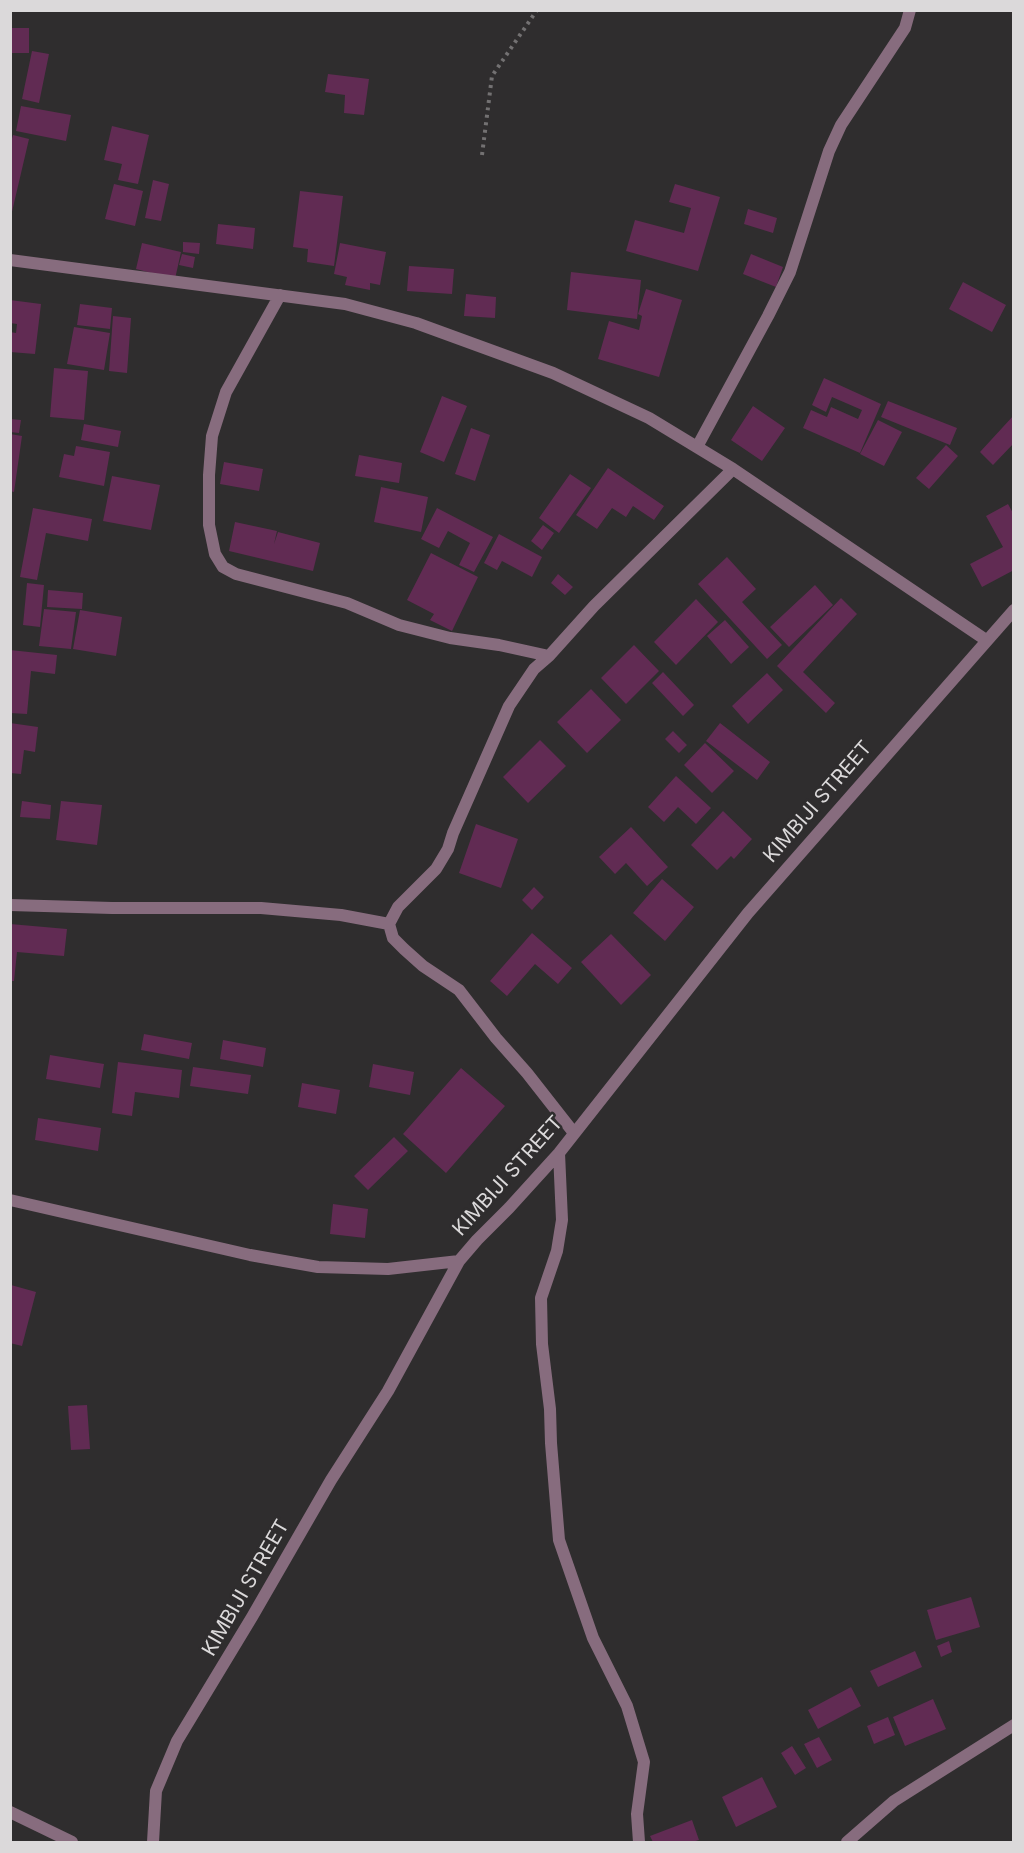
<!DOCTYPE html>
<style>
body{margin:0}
#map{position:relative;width:1024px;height:1853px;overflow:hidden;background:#2f2d2e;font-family:Inter,sans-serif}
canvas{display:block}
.frame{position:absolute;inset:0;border:12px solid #dbd9da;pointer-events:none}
</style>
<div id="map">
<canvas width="1024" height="1853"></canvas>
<div class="frame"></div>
</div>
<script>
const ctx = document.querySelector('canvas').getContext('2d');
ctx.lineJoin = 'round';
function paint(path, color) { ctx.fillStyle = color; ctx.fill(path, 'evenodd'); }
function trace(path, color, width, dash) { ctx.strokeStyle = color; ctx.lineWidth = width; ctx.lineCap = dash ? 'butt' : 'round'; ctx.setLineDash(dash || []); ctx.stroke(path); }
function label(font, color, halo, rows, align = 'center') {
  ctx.font = font + ' Inter,sans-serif'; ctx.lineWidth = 5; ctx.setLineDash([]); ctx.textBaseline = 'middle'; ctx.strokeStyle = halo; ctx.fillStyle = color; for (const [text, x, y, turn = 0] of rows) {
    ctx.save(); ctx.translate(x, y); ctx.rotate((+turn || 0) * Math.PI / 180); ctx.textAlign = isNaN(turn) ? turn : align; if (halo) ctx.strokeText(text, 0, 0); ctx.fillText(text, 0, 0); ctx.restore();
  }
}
const building = new Path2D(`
 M10,28H29V53H10Z
 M32,51L49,54L39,103L22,99Z
 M328,74L369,79L364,115L344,113L345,95L325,92Z
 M21,106L71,115L66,141L16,131Z
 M112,126L149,135L138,184L118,180L122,164L104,160Z
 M13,135L29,139L11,216L10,146Z
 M153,180L169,184L161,221L145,218Z
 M114,184L143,191L135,226L105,219Z
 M675,184L720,197L698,271L626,251L635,220L684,233L691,208L669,202Z
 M300,191L343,196L334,266L307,262L308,249L293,247Z
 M748,209L777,218L773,233L744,224Z
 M218,224L255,228L253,249L216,244Z
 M183,242L200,243L199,254L183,252Z
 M142,243L181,252L175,279L136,269Z
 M340,243L386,252L380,285L370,283V290L345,285L347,277L334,274Z
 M182,254L195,257L193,268L179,265Z
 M751,254L783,267L776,287L743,274Z
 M409,266L454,269L452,294L407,291Z
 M571,272L641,280L637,319L567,310Z
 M963,282L1006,305L992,332L949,309Z
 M646,289L682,300L659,377L598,359L609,321L639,330L642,316L638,314Z
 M466,294L496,297L495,318L464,316Z
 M10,300L41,304L35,354L10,352V332L16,333L17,324L10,323Z
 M80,304L112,308L110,329L77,325Z
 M113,316L131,318L127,373L109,371Z
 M74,327L110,333L104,370L67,364Z
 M54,368L88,371L84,420L50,417Z
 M824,378L881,404L860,453L803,428L811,410L827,417L831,407L858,419L862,410L832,397L826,412L812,405Z
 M442,396L467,406L444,462L420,452Z
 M888,401L957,428L950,445L881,417Z
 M753,406L785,428L762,461L731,440Z
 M1014,415V443L993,465L980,452Z
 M10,419L21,420L19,433L10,432Z
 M878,420L902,432L884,466L860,454Z
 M84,424L121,431L118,447L81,440Z
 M471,428L490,435L475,481L455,474Z
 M10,434L22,436L14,492L10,491Z
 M946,445L958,456L929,489L916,478Z
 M76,446L110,452L104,486L59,477L64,454L74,456Z
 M359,455L402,463L399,483L355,476Z
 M224,462L263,469L259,491L220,484Z
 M608,468L664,506L654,520L633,506L626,517L612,508L597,529L576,515Z
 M570,474L591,488L559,533L539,518Z
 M112,476L160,485L151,530L103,521Z
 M381,487L428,497L421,532L374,522Z
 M1008,504L1014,515V570L982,587L970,564L1003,547L986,516Z
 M33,508L92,519L88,541L46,533L37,580L20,577Z
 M437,508L493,537L474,572L459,565L470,543L448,531L439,548L421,539Z
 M235,522L277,531L274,544L278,532L320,543L313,571L229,551Z
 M543,525L554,533L542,550L531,541Z
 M499,534L542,557L532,577L502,561L497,570L484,563Z
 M431,553L478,577L452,631L430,620L434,614L407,600Z
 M727,557L756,589L742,602L782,645L767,659L698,584Z
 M558,574L573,587L565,595L551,583Z
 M27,583L44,585L40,627L23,625Z
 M815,585L833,605L789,647L770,627Z
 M48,590L83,593L82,609L47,607Z
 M841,598L857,614L803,672L835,703L826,713L777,666Z
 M696,599L718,622L676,665L654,642Z
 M44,609L76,612L71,649L39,646Z
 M80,610L122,617L116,656L73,649Z
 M725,620L749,647L731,664L707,636Z
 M634,645L659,671L626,704L601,678Z
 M10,650L57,655L55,674L31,671L27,714L10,713Z
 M663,672L694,705L683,716L652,683Z
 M767,673L783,690L748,724L732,706Z
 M591,689L621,720L587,753L557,722Z
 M10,723L38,727L35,752L24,750L21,774L10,773Z
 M720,723L770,762L757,780L706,741Z
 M673,731L687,745L679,753L665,739Z
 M540,740L566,766L528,803L503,777Z
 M705,743L734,771L712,793L684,765Z
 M676,776L711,808L696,824L678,807L664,822L648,807Z
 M22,801L51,805L50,819L20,817Z
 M61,801L102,805L97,845L56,840Z
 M723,811L752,839L734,859L731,856L717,870L691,845Z
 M476,824L518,839L501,888L459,873Z
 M631,827L668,867L647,886L626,863L615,874L599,857Z
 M662,879L694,907L665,941L633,913Z
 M534,887L544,897L532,910L522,900Z
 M10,924L67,929L64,956L17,952L14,981H10Z
 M532,933L572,968L558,984L535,964L507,996L490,981Z
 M611,934L651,975L621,1005L581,962Z
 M144,1034L192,1043L189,1059L141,1050Z
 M223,1040L266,1048L263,1067L220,1059Z
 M50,1055L104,1064L100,1088L46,1079Z
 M118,1062L182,1070L179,1098L135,1092L132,1116L112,1113Z
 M373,1064L414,1072L410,1095L369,1087Z
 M193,1067L251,1075L248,1094L190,1086Z
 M461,1068L505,1106L446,1173L403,1134Z
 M302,1083L340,1090L336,1114L298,1107Z
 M38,1118L101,1128L98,1151L35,1140Z
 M394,1137L408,1151L368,1190L354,1176Z
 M333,1204L368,1209L365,1238L330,1234Z
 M11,1285L36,1292L22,1346L10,1343Z
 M87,1405L90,1449L71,1450L68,1406Z
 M971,1597L980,1627L936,1640L927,1610Z
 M949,1641L952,1652L941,1657L937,1646Z
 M915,1651L922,1667L878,1687L870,1671Z
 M851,1687L861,1706L818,1729L808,1710Z
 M933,1699L946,1729L905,1746L893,1717Z
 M888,1717L895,1735L874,1744L867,1726Z
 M819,1737L832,1760L817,1768L804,1744Z
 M792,1746L806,1768L795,1775L781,1753Z
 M762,1777L777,1807L736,1827L722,1797Z
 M692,1820L699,1840L692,1842H653L650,1836Z`);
const path = new Path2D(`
 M482,155L492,76L537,10`);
const street = new Path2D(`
 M10,260L345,304L416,323L553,373L649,418L733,469L986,640
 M280,295L226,392L212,436L209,475V525L215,554L223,567L236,574L347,603L399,625L450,638L499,645L549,656
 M697,447L768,316L790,272L829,151L841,125L905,28L910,10
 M10,905L112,908H261L341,915L389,924
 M574,1133L527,1073L496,1038L459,990L423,966L404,949L393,938L389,924L398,907L436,869L448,849L453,833L509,706L534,669L549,656L594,606L733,469
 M559,1153L562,1220L557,1251L541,1298L542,1344L550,1409L551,1443L559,1540L593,1638L627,1706L644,1762L637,1814L639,1842
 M10,1200L250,1255L318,1267L388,1269L459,1261
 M10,1812L72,1842
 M153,1842L156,1791L177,1741L252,1617L331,1480L388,1391L459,1261L477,1240L509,1208L559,1153L748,913L1014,610
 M847,1842L894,1801L1014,1725`);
const streetNames = [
 ["KIMBIJI STREET",818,802,-49],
 ["KIMBIJI STREET",508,1176,-48],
 ["KIMBIJI STREET",246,1588,-60]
];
paint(building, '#612b53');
trace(path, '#737172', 4, [3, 4.5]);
trace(street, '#876c7e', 12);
label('20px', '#dbd9da', '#2f2d2e', streetNames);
</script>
